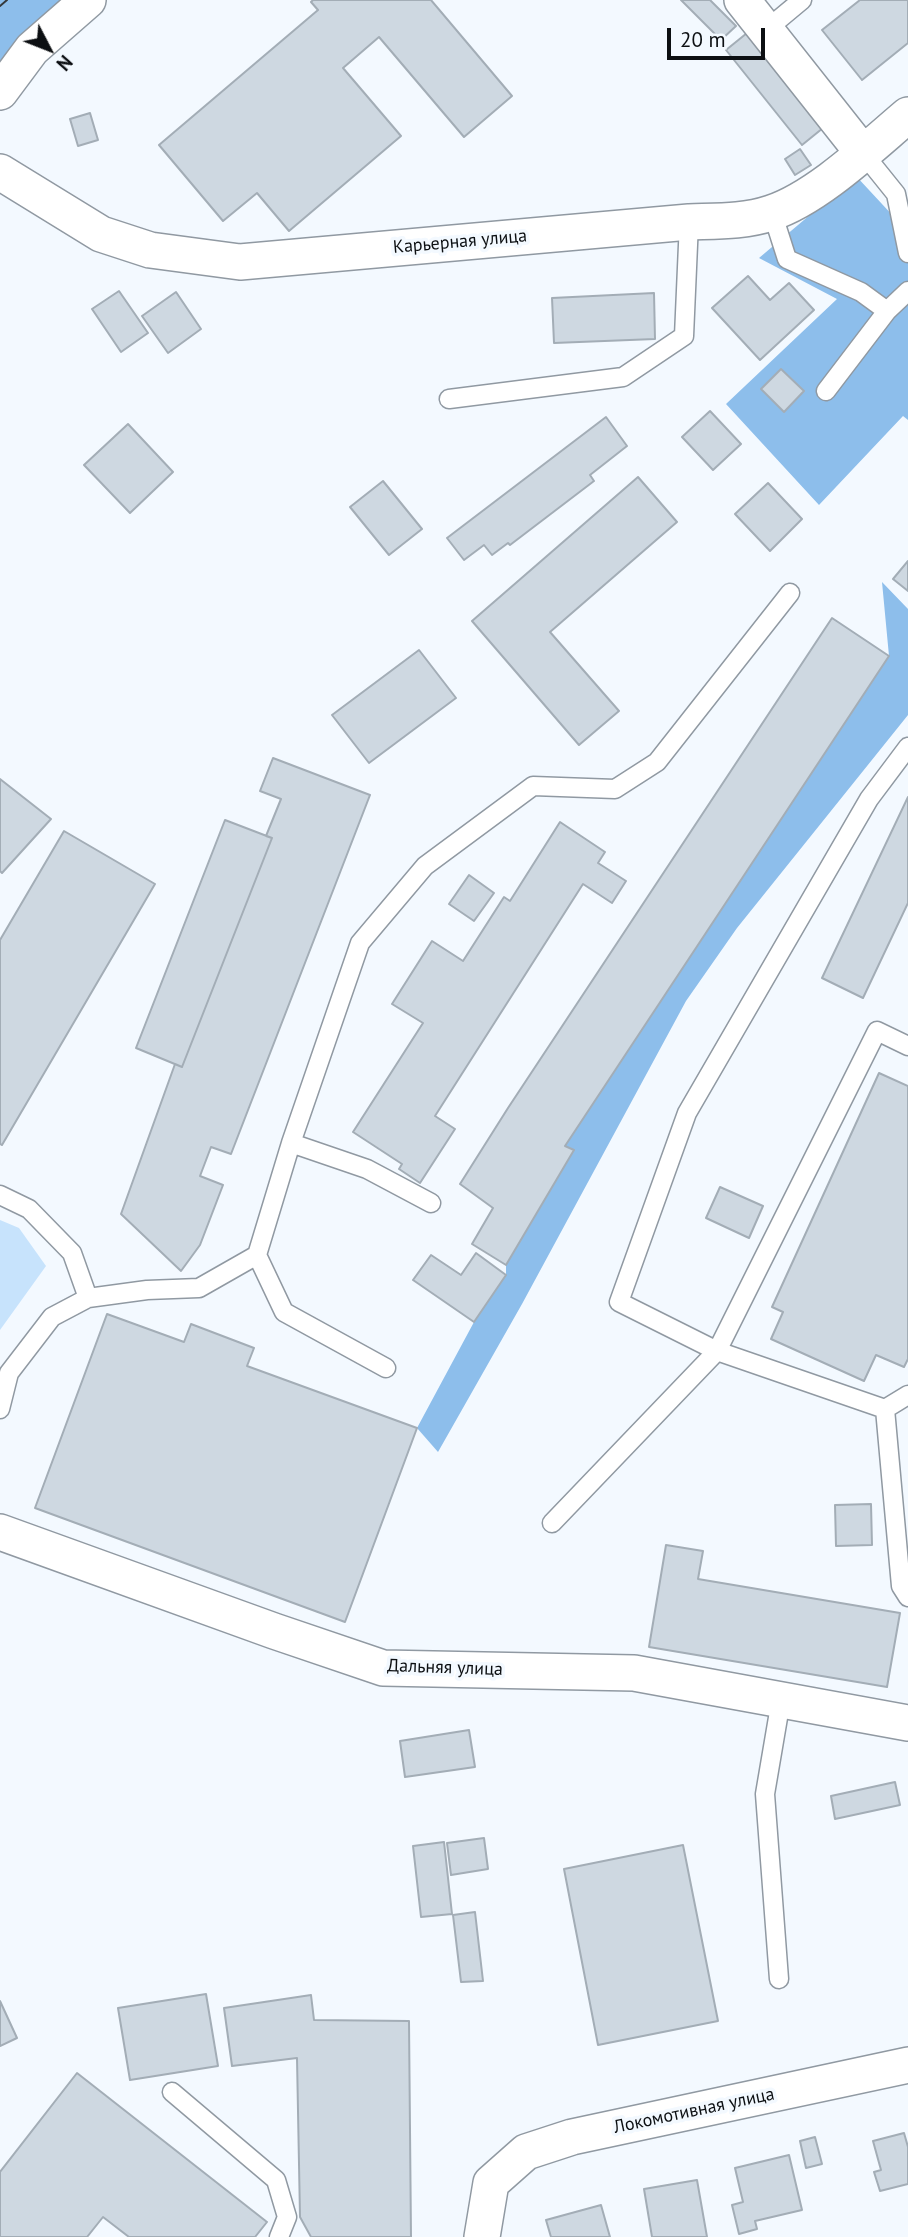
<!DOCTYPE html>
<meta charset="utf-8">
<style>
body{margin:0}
#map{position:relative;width:908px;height:2237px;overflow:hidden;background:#f3f9ff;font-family:"PT Sans",sans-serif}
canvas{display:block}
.north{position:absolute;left:14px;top:14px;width:70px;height:70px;-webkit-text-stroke:5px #f3f9ff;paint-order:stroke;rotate:132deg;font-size:19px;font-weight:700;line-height:28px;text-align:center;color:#0c0f12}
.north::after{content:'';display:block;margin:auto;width:24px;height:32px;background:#0c0f12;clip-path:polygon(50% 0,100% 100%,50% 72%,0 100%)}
.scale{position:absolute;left:667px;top:28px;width:98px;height:32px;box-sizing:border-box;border:4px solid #0c0f12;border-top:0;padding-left:9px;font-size:21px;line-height:24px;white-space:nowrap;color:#0c0f12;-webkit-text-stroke:5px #f3f9ff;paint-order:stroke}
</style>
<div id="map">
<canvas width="908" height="2237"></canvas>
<div class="north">N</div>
<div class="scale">20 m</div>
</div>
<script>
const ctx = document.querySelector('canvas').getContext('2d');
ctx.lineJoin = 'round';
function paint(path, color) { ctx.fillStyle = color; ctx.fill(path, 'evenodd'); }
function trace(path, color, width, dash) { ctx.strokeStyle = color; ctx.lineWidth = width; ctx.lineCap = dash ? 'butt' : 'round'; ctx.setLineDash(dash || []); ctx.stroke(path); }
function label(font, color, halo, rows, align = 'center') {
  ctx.font = font + ' "PT Sans",sans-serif'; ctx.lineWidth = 7; ctx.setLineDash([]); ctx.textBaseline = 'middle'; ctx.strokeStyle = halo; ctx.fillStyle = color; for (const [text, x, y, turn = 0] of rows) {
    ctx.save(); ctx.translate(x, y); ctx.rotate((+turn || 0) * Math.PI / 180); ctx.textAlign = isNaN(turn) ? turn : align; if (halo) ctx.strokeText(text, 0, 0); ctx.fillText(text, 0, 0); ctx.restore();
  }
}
const green = new Path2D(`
 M0,1220L19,1228L46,1266L0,1330Z`);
const forest = new Path2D(`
 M0,0H67L0,64Z
 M856,176L908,232V420L903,416L819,505L726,404L837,299L759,258Z
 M882,582L908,609V715L737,928L686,1001L522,1304L438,1452L417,1428L474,1322L506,1275V1265L573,1151L565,1146L889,656Z`);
const building = new Path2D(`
 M313,0H431L512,96L464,137L379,37L343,68L401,136L289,231L257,193L223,221L159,145L318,10L311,2Z
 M681,0H710L736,26L721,40Z
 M860,0H908V43L862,80L822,30Z
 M747,33L823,128L802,145L726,50Z
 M90,113L98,140L78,146L70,119Z
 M800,149L811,165L795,175L785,159Z
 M748,276L770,300L789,283L814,310L760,360L712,308Z
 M119,291L148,333L121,352L92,309Z
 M176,292L201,329L168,353L142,316Z
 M654,293L655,339L554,343L552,298Z
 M781,369L804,391L784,412L761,389Z
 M710,411L741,444L713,470L682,437Z
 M606,417L627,446L590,475L594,481L510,545L508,543L492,555L484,545L464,560L447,538Z
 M128,424L173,472L130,513L84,465Z
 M638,477L677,522L550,632L619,711L579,745L472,621Z
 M383,481L422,529L389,555L350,507Z
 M768,483L802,519L770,551L735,514Z
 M908,561V591L893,579Z
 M832,618L889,656L565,1146L574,1150L506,1265L472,1244L493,1208L460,1184L508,1108Z
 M419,650L456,698L369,763L332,715Z
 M273,758L370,795L231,1154L211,1147L200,1176L223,1185L200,1245L181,1271L121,1214L175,1064L182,1067L272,838L266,836L281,799L260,791Z
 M0,779L51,819L2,873L0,871Z
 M908,797V903L863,998L822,978Z
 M225,820L272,838L182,1067L136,1048Z
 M560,822L605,852L598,863L626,881L612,903L583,884L435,1116L455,1129L420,1183L399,1169L402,1164L353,1132L423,1023L392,1004L432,941L463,961L504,897L510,901Z
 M64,831L155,884L2,1145L0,1144V940Z
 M469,875L494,893L474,921L449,904Z
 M879,1073L908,1086V1359L904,1367L876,1355L864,1381L771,1339L783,1312L772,1307Z
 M720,1187L763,1206L749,1238L706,1218Z
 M476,1253L506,1275L474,1322L413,1280L431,1255L461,1275Z
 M107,1314L184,1342L191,1324L254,1348L247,1366L417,1428L345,1622L35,1508Z
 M871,1504L872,1545L836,1546L835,1505Z
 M666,1545L703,1551L698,1579L900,1613L887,1687L649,1647Z
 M469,1730L475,1767L405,1777L400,1741Z
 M895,1782L900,1805L835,1819L831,1796Z
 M484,1838L488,1869L451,1875L447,1843Z
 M444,1842L452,1914L421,1917L413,1846Z
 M683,1845L718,2021L598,2045L564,1869Z
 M475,1912L483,1981L461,1982L453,1915Z
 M206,1994L218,2066L130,2080L118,2008Z
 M311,1995L314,2020L409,2021L411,2237H311L300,2217L297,2058L232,2066L224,2008Z
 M0,2001L17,2038L0,2046Z
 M77,2073L267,2222L255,2237H129L103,2217L87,2237H0V2172Z
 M904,2133L908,2147V2184L880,2191L874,2172L881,2170L873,2141Z
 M815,2137L822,2164L806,2168L800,2141Z
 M789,2155L802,2210L755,2221L757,2229L739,2234L732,2205L743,2202L735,2168Z
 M697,2180L707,2237H652L644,2189Z
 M601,2205L610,2237H551L546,2220Z`);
const service = new Path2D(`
 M766,30L802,0
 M863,153L896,194L908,253
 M772,212L787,259L861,292L887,311
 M826,391L887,311L908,291
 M449,399L623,377L684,336L689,222
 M908,747L869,799L687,1113L619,1302L717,1351L877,1031L908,1046
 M291,1143L367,1169L431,1203
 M0,1195L29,1209L72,1253L88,1298
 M257,1255L284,1312L386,1368
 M908,1395L885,1409L901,1586L908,1597
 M0,1409L9,1373L52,1317L88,1298L147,1290L199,1288L257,1255L291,1143L360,943L425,866L533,786L615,789L657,762L790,593
 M552,1523L717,1351L885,1409
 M779,1979L765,1794L781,1700
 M172,2092L276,2180L287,2217L279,2237`);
const minor = new Path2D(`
 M742,0L863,153
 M0,92L32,49L88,0
 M0,172L101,234L150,250L240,262L689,222C717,221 744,222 771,213C817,198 870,147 908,115
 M0,1532L274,1631L383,1668L634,1673L908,1723
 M482,2237L491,2183L526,2152L572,2137L908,2065`);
const tram = new Path2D(`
 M0,6L7,0`);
const streetNames = [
 ["Карьерная улица",460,242,-5],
 ["Дальняя улица",445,1668,2],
 ["Локомотивная улица",694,2111,-12]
];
paint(green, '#c7e3fc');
paint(forest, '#8dbeeb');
paint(building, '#ced8e1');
trace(building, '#a3adb6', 2);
trace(service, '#9099a2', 21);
trace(minor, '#9099a2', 38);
trace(service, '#fff', 18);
trace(minor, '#fff', 35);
trace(tram, '#35393c', 2);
label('18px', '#0c0f12', '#f3f9ff', streetNames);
</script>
